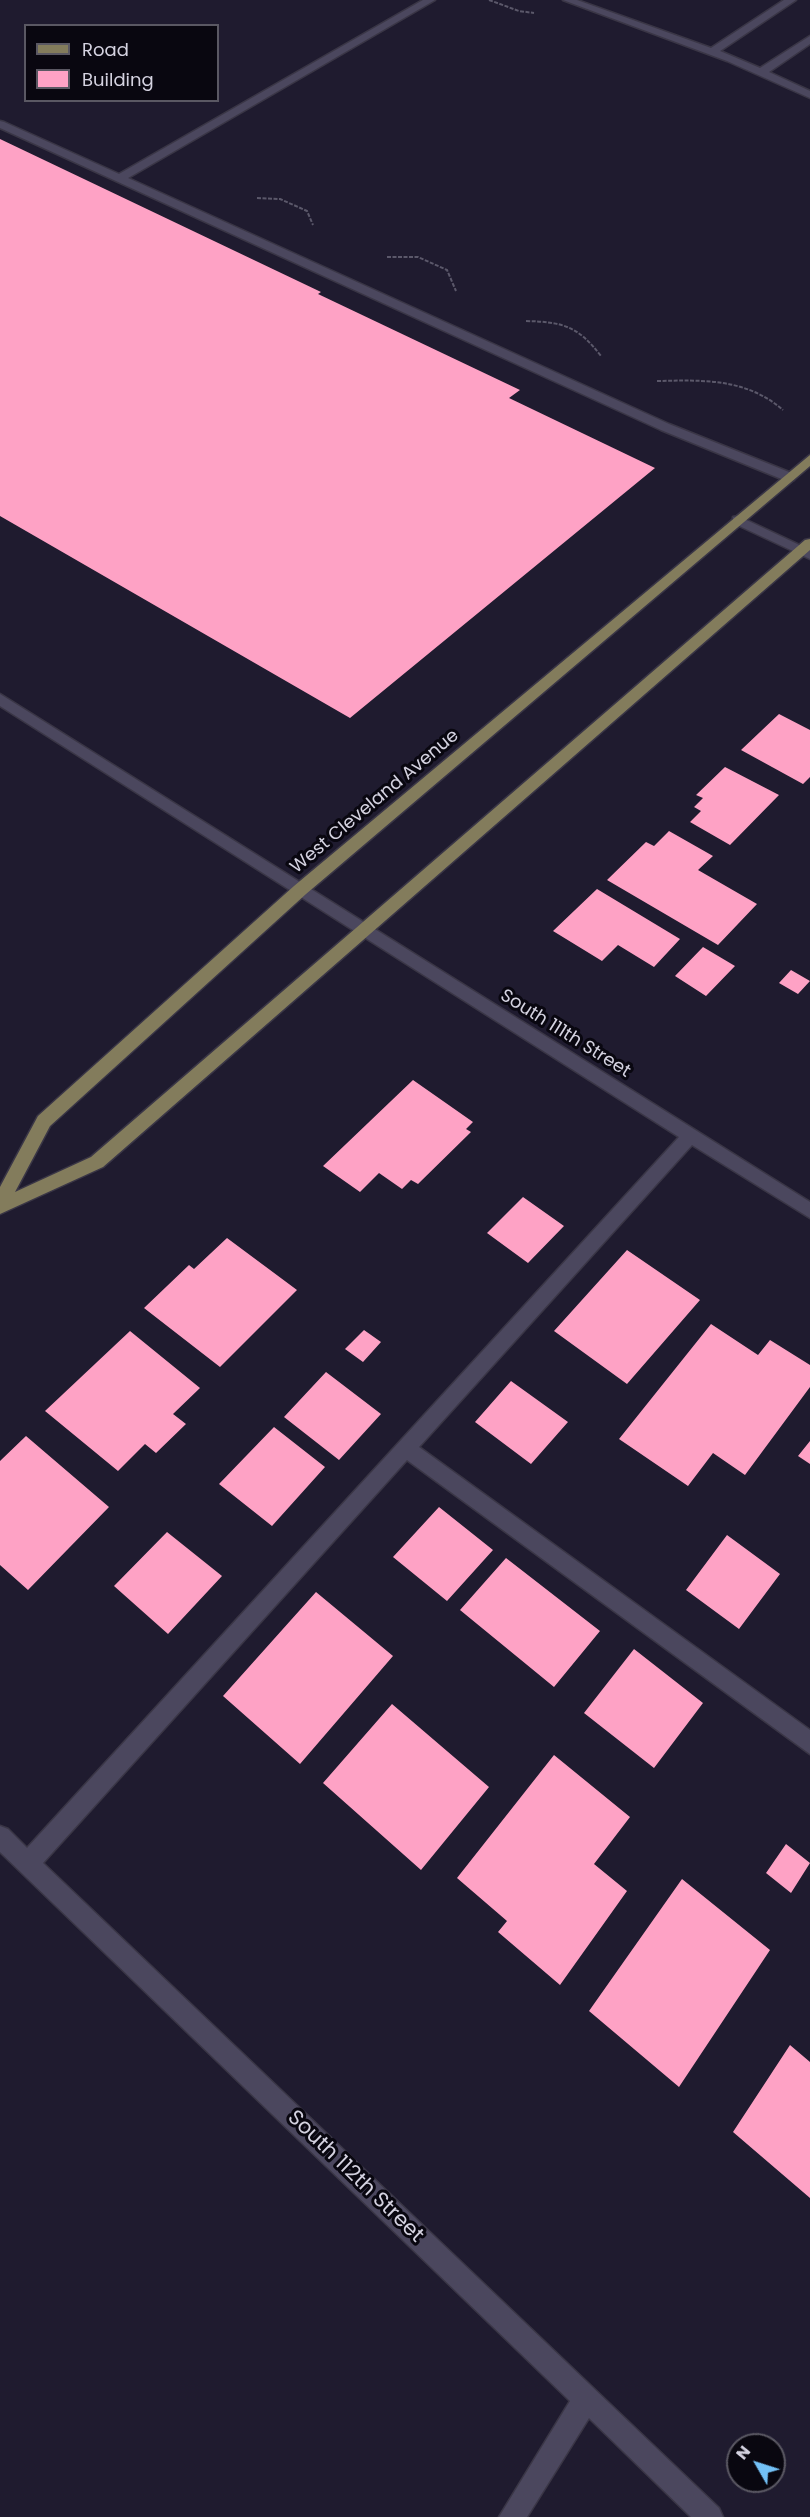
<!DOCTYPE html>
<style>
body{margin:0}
#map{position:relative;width:810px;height:2517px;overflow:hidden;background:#1f1b2f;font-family:Poppins,sans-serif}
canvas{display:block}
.legend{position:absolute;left:24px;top:24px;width:195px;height:78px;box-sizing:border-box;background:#090710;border:2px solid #5a5863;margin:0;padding:8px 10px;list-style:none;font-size:18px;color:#d4d2e0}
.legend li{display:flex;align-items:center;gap:12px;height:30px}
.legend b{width:30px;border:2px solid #5a5863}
.north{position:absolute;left:726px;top:2433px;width:60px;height:60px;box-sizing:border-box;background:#090710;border:2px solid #5a5863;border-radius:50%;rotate:309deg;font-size:16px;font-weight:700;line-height:24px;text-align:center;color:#d4d2e0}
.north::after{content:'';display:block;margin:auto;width:21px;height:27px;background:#73c1f6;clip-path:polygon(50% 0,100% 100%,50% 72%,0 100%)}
</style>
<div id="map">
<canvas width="810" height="2517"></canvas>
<ul class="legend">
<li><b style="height:8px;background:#837c5c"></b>Road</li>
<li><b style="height:16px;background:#fea2c5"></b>Building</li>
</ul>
<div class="north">N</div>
</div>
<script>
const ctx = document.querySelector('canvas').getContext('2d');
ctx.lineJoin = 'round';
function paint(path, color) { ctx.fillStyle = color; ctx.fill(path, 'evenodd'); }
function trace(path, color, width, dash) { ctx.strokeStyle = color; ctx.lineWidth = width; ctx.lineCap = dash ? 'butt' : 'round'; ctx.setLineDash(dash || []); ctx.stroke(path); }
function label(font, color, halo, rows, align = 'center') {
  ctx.font = font + ' Poppins,sans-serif'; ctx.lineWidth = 6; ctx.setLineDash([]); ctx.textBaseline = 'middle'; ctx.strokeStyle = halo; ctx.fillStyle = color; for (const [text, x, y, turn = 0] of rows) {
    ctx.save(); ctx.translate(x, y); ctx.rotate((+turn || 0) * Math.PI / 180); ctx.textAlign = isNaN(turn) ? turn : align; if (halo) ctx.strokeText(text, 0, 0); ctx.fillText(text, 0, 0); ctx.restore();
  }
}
const building = new Path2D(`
 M0,139L321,292L318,294L520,390L509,398L655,468L350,718L0,516Z
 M779,714L810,730V777L803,784L741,750Z
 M725,767L779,795L730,845L690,822L701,811L694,807L703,798L696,795Z
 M669,831L713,856L698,870L757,904L718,945L607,880L646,842L654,846Z
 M597,889L680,939L654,967L618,945L602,961L553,931Z
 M703,947L735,966L706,996L675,976Z
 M791,970L810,981L798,994L779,983Z
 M413,1080L473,1122L466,1129L471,1132L418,1184L411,1180L402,1189L379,1173L360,1192L323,1166Z
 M523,1197L564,1226L528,1263L487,1233Z
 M227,1238L297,1290L220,1367L144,1308L189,1265L194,1269Z
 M627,1250L700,1300L627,1384L554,1331Z
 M711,1324L758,1355L770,1340L810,1365V1387L745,1475L713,1453L688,1486L619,1439Z
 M364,1330L381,1342L363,1362L345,1349Z
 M130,1331L200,1388L173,1414L186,1424L156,1453L145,1444L118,1471L45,1411Z
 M326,1372L381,1414L339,1460L284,1417Z
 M511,1381L568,1422L531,1464L475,1422Z
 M274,1427L325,1467L272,1526L219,1484Z
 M26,1436L109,1507L28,1590L0,1565V1461Z
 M810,1441V1464L798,1456Z
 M439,1507L493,1550L447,1601L393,1557Z
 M167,1532L222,1576L168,1634L114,1586Z
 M727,1535L780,1574L739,1629L686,1590Z
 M506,1558L600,1631L554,1687L460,1610Z
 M316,1592L393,1656L300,1764L223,1696Z
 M634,1649L703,1703L654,1768L584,1713Z
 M392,1704L489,1787L421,1870L323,1783Z
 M554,1755L630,1817L594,1864L627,1891L560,1985L498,1932L507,1921L457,1878Z
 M786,1844L810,1863L791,1893L766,1873Z
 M682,1879L770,1950L679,2087L589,2011Z
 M790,2045L810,2062V2198L733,2132Z`);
const path = new Path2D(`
 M489,0L519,11L534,13
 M257,198L280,199L307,211L313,225
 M387,257H418L447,270L456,291
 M526,321C563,322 578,326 601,356
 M657,381C703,380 746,378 783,410`);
const minor = new Path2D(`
 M423,0H435L128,178L669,424L794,474V480H784L661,430L0,128V121L4,122L119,174Z
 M563,0H577L711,48L784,0H796L720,51L760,68L810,36V44L769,72L810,91V98L727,61Z
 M738,516L810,550V559L733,523V517Z
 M0,694L810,1202V1218L692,1145L419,1447L810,1730V1754L407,1460L43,1863L719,2508L723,2517H691L589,2418L527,2517H499L570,2401L0,1852V1826L8,1829L27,1848L679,1137L0,706Z`);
const major = new Path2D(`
 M810,455V466L306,894L50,1126L15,1192L91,1157L805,540L810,539V550L103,1167L0,1214V1187L38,1116L294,886Z`);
const streetNames = [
 ["West Cleveland Avenue",375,802,-40],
 ["South 111th Street",565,1034,32]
];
const nearStreetnames = [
 ["South 112th Street",355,2177,44]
];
paint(building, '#fea2c5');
trace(minor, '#3a3646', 3);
trace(major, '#3a3646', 3);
trace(path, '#5b586a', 2, [4, 1.5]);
paint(minor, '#4b475e');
paint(major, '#837c5c');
label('18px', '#d4d2e0', '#090710', streetNames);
label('21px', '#d4d2e0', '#090710', nearStreetnames);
</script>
